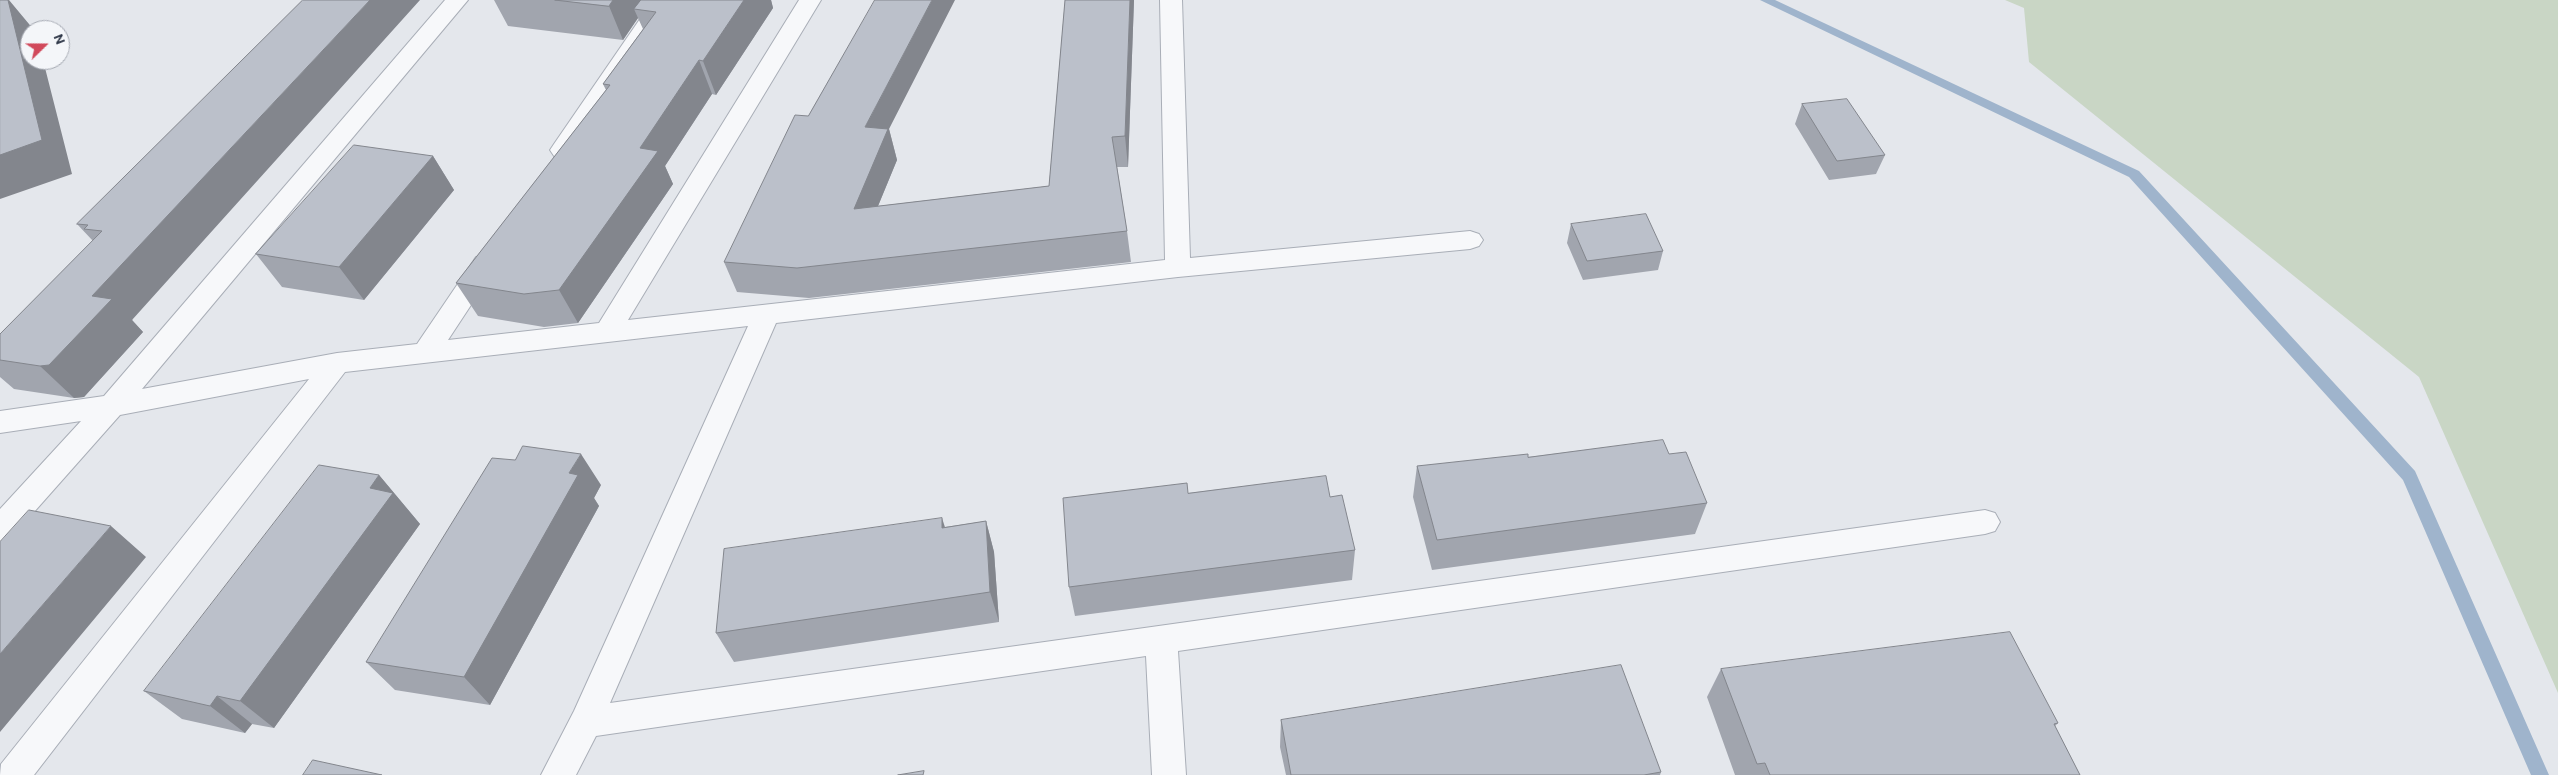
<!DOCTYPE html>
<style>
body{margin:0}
#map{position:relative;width:2558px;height:775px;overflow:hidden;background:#e4e7ec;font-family:Overpass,sans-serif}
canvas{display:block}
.north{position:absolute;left:20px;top:20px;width:50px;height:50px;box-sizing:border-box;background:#f4f6f9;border:1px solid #a4a8b1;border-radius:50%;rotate:68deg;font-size:14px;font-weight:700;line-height:20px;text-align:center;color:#2b3445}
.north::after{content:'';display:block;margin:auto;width:18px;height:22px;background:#d1495b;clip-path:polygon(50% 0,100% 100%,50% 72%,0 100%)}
</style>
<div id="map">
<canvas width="2558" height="775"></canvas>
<div class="north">N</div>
</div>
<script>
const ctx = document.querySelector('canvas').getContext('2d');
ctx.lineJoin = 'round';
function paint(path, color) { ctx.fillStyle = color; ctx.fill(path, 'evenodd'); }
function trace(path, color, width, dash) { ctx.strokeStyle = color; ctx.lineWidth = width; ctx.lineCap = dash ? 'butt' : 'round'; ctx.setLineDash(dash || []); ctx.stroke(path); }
const green = new Path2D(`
 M2005,0H2558V693L2419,377L2029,62L2024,8Z`);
const stream = new Path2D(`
 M1760,0H1775L2139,171L2415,471L2549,775H2531L2403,480L2129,177Z`);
const minor = new Path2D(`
 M445,0H468L142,389L337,353L417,344L476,257L485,255L494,257L498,264L448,340L599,323L799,0H821L628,320L1165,260L1160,0H1182L1190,258L1470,231L1479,234L1483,240L1479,246L1470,249L1178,277L776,323L610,703L1985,510L1995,513L2000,522L1995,531L1985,534L1178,651L1186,775H1152L1146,656L596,736L576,775H541L574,711L748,326L345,372L34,775H0L1,764L309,379L120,415L11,538L0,541V509L81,421L0,433V411L104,396Z
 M653,0H675L570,156L562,158L554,156L550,150L554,144Z`);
const wall = new Path2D(`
 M303,0L132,320L143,332L84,397L74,398L14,389L0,377V334L93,241L77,224Z
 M494,0H771L773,8L716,95L712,94L665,166L673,184L578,323L544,327L478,316L456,283L606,90L603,84L643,29L638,18L623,40L508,26Z
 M1065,0H1134L1128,167H1117L1127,231L1131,262L809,298L737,292L724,262L889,129L897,160L878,206L1049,186Z
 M1802,104L1885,155L1876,174L1829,180L1795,124Z
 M433,156L454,190L364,300L282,287L256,254Z
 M1571,224L1663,251L1658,270L1583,280L1567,243Z
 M1669,454L1707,503L1695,534L1432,570L1413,497L1417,466L1528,457Z
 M379,475L420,524L274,728L252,724L245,733L182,719L144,691Z
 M601,485L594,498L599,506L490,705L395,690L366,662Z
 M1188,493L1330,497L1355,550L1352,580L1075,616L1069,587Z
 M986,521L994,552L999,622L734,662L716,633L945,527Z
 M1721,669L2058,723L2055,726L2080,775H1735L1707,697Z
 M1281,720L1661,772L1660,775H1286L1280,747Z`);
const shadedWall = new Path2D(`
 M8,0H9L34,30H30V60H43L72,174L0,199V155Z
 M370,0H420L132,320L143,332L84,397L74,398L40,366L92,296Z
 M613,0H651L634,9L638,18L623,40L609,6Z
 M744,0H771L773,8L716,95L703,61Z
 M932,0H955L889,129L897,160L864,240L854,209L865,127Z
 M1130,0H1134L1128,167L1125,136Z
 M699,60L712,94L665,166L673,184L578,323L559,290L640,148Z
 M433,156L454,190L364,300L339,267Z
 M581,454L601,485L594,498L599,506L490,705L464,677L569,473Z
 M379,475L420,524L274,728L240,701L370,488Z
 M942,518L952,549L942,528Z
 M986,521L994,552L999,622L990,592Z
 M111,526L146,557L0,732V654Z
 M217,696L252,724L245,733L210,706Z`);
const building = new Path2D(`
 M0,0H8L42,140L0,155Z
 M303,0H370L92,296L112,299L49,365L40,366L0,360V334L102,231L84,229L88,225L77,224Z
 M555,0H613L609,6Z
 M641,0H744L703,61L699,60L640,148L658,151L559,290L524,294L456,283L610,85L603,84L656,12L634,9Z
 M875,0H932L865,127L888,129L854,209L1049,186L1065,0H1130L1125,136L1112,137L1127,231L797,268L724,262L795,115L808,116Z
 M1847,99L1885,155L1837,161L1802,104Z
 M354,145L433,156L339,267L256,254Z
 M1646,214L1663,251L1587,261L1571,224Z
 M1663,440L1669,454L1686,452L1707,503L1437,540L1417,466L1528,454V457Z
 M523,446L581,454L569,473L578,475L464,677L366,662L492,458L515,460Z
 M319,465L379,475L370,488L393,493L240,701L217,696L210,706L144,691Z
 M1326,476L1330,497L1342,495L1355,550L1069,587L1063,498L1187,483L1188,493Z
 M29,510L111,526L0,654V542Z
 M942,518V528L986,521L990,592L716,633L724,549Z
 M2010,632L2058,723L2054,724L2080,775H1770L1765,763L1757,764L1721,669Z
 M1621,665L1661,772L1644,775H1291L1281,720Z
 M313,760L382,775H303Z
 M924,771L923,775H898Z`);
paint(green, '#c9d6c5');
paint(stream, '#9fb4cc');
trace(minor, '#a9aeb7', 2);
paint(minor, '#f7f8fa');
paint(wall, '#a1a5ae');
paint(shadedWall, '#83868d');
paint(building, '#bbc0ca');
trace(building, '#83868d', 1);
</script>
